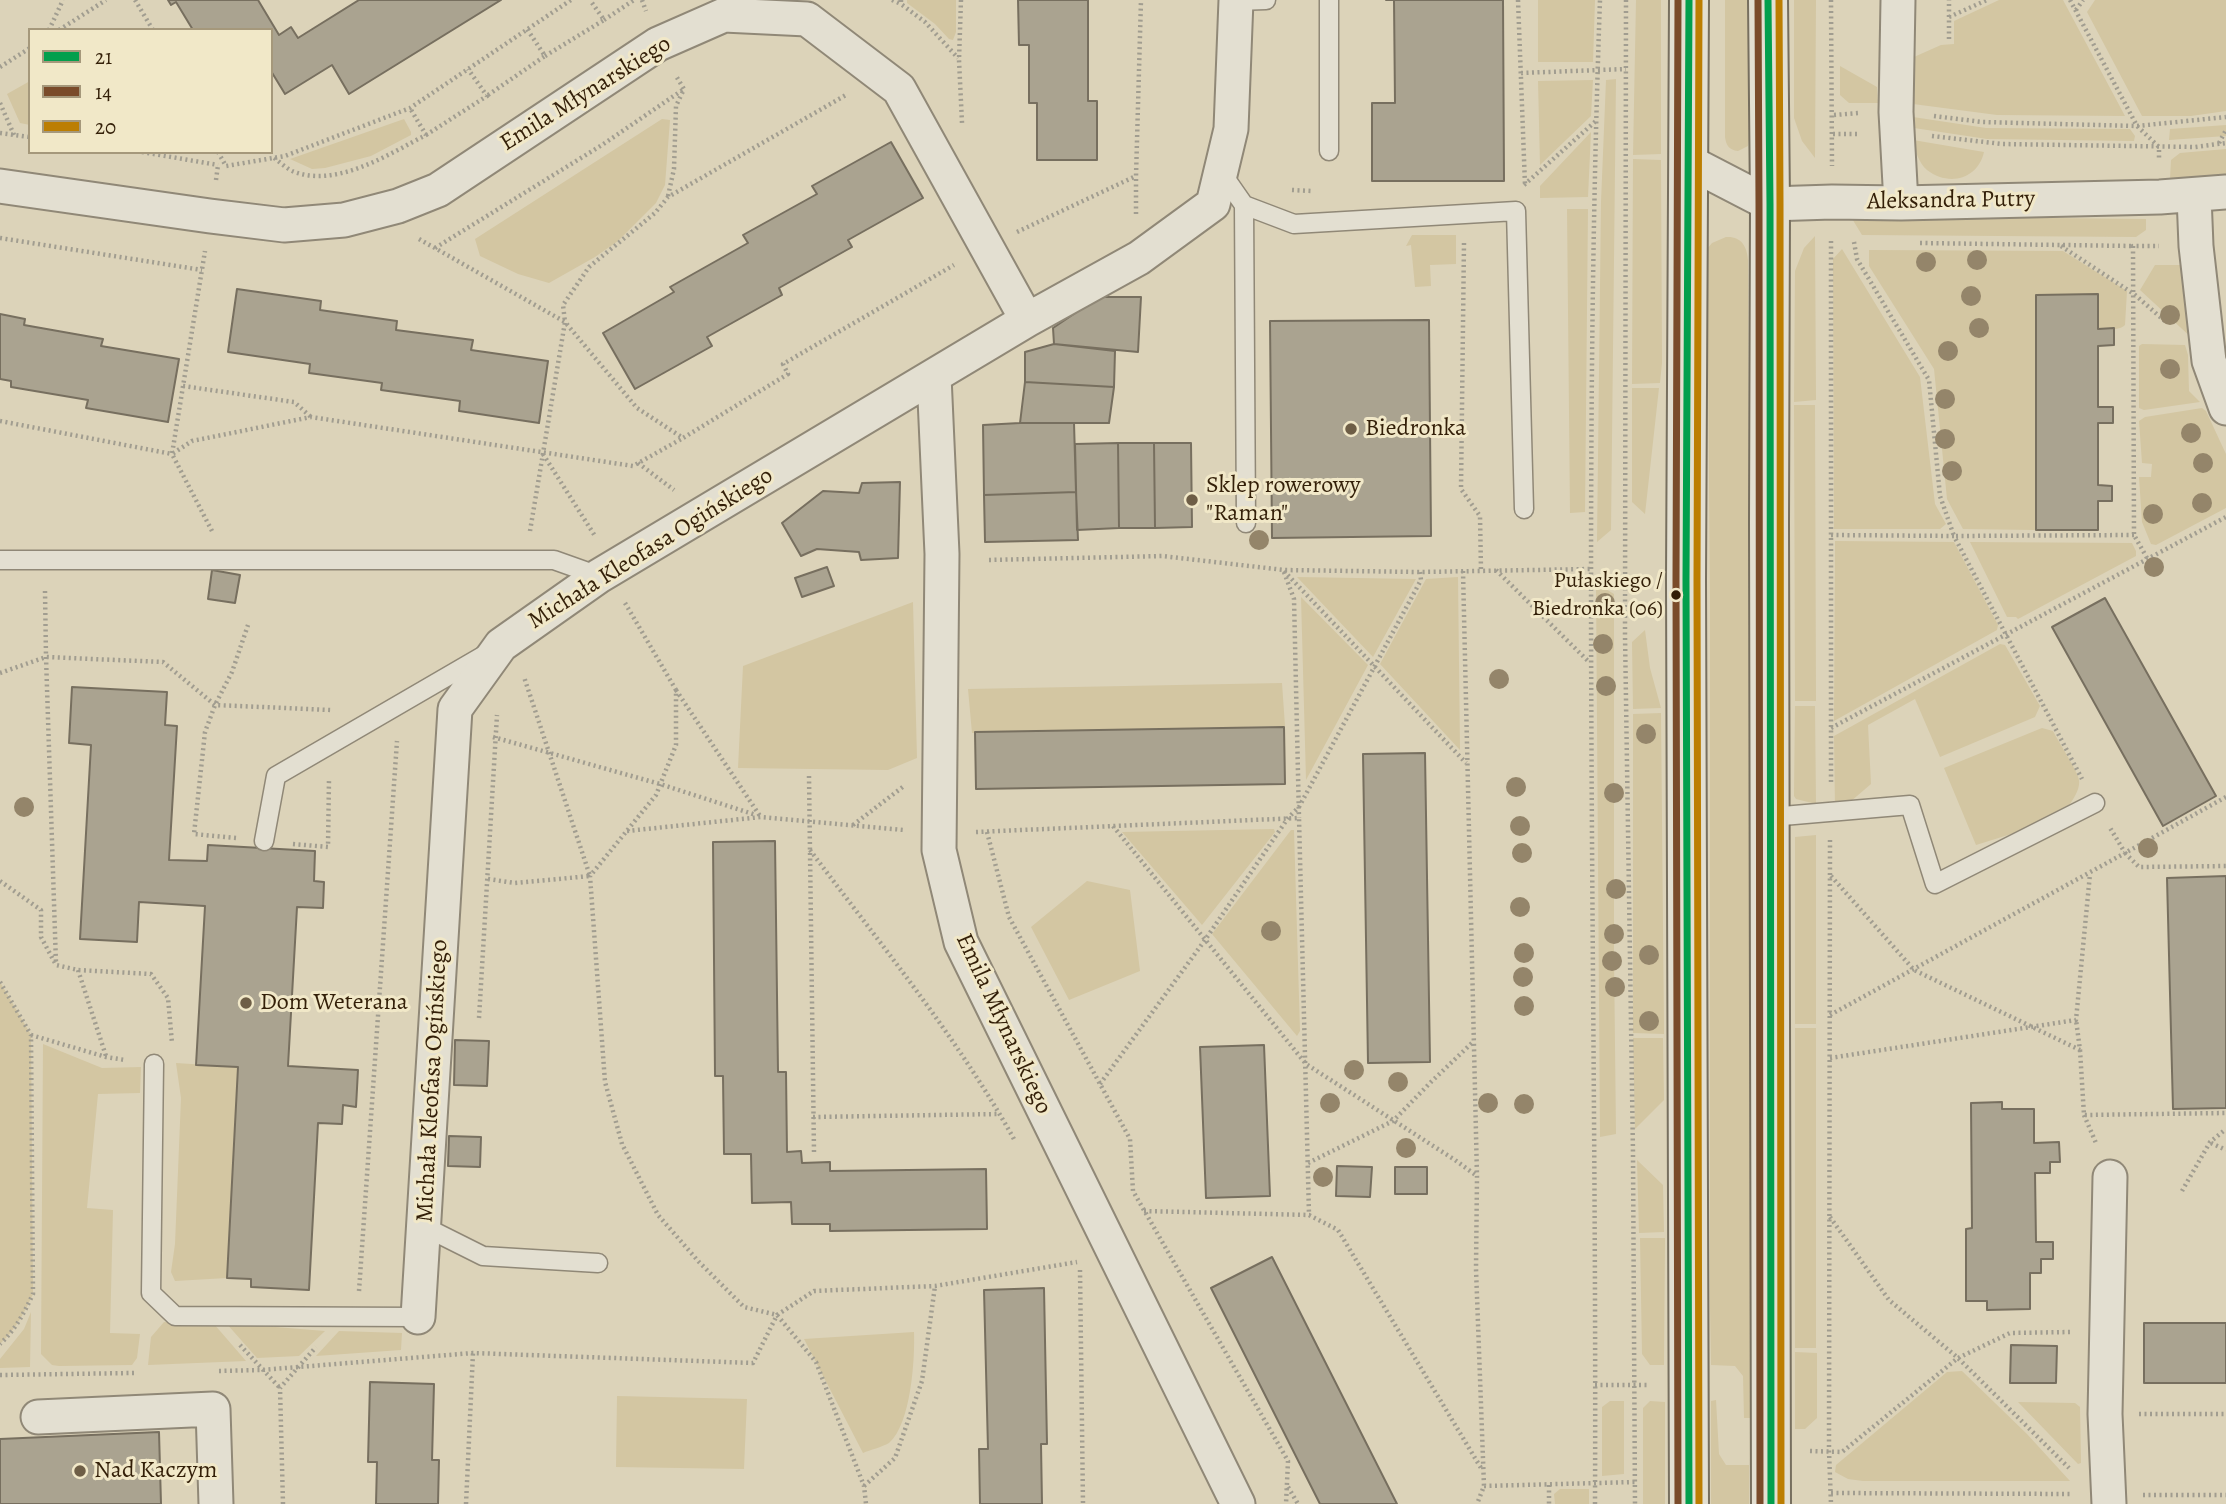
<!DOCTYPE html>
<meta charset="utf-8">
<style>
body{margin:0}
#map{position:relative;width:2226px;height:1504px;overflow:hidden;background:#dcd3b9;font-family:Alegreya,serif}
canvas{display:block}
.legend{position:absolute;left:28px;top:28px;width:245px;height:126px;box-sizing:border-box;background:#f1e8c8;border:2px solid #a5987b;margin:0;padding:9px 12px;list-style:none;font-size:21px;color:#331f08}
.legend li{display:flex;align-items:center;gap:14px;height:35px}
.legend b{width:35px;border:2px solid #a5987b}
</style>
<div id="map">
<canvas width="2226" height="1504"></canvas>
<ul class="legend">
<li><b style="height:9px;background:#039f4d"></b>21</li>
<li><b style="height:9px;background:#7a4b2a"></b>14</li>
<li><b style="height:9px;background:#bc7e02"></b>20</li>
</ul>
</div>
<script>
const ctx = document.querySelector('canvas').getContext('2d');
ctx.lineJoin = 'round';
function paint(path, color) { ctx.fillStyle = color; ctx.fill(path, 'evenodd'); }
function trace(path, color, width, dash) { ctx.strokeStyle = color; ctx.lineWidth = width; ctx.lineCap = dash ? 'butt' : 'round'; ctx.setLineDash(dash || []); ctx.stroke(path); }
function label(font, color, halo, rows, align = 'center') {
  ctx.font = font + ' Alegreya,serif'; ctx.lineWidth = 6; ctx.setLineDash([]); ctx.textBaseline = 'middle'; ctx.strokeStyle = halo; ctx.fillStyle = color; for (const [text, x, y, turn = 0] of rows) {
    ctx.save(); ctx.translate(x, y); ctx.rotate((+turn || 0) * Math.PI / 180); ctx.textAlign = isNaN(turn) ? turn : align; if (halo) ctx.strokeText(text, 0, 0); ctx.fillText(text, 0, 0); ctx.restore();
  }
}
const green = new Path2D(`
 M907,0H956V32L953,40L949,39L935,24L907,3Z
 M1538,0H1595L1593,62H1538Z
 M1636,0H1661V154L1633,155Z
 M1725,0H1748L1749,140L1748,146L1738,151C1729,150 1726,145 1725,137Z
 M1794,0H1816L1815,158L1802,141L1794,118Z
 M1999,0H2063L2125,116L1997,115L1913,104L1914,57L1941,45L1954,44V21Z
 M2095,0H2226V111L2191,116H2142L2087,12Z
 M1840,66L1877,87L1878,103H1849L1840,95Z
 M1616,79L1611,530L1597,542L1601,202L1606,80Z
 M1593,80L1591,116L1540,165L1538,81Z
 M30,81V125L20,123L7,94Z
 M1913,117L1986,128L2130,129L2135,136L2134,141L1987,139L1914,128Z
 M404,119L411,132V135L371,156L325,168L312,169L290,159Z
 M662,119L670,120L665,185L656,203L618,241L595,257L549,283L518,274L480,256L475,239Z
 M2226,125V136L2169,140L2170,129Z
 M1591,132L1588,197L1540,198V186Z
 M1913,140L1984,152C1978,179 1949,187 1927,170C1919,163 1915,151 1913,140Z
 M2226,149V176L2170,179L2171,160L2180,153Z
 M1633,159L1661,160L1662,363L1660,383L1632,384Z
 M1567,209H1588L1585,512L1570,513Z
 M1853,216L2146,219V230L2136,237L1862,235L1851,217Z
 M1412,235H1456V264L1430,265L1431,286L1415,287L1411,245L1406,246Z
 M1815,236L1816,400L1794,402L1795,271L1804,248Z
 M1726,237C1741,236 1747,246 1748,260L1750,1418H1744L1743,1376L1735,1366L1711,1365L1710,1308V595L1707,249L1712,243Z
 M1842,249L1920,377L1935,504L1946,524L1940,529H1834L1833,259Z
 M1869,250L2063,251L2127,291L2125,325C2119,331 2106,329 2098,329L2097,295H2036V530L1963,529L1947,499L1934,369L1869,266Z
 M2155,265H2184L2194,340L2140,290Z
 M2142,344L2185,345L2188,355L2189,391L2200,402L2144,410L2139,408V346Z
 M1632,388H1659L1645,514L1632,502Z
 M1794,405H1815L1816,701H1795Z
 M2202,408L2206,411L2226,454V508L2156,545L2151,544L2142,522L2139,477H2151L2152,464L2142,463L2139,421L2145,417Z
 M1835,541L1954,542L1998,625L1997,630L1834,721Z
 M1970,542L2132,543L2136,551V556L2018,619L2016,617H2007Z
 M1297,577L1416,579L1373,657Z
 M1458,577L1460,750L1380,664L1426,579Z
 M1596,583L1614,594V956L1616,1134L1600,1137Z
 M1301,597L1368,665L1306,780Z
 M913,602L917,758L888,770L738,768L743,666Z
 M1645,630L1650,668L1661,708L1633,709L1632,642Z
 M2000,644L2005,645L2040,706L2035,717L1940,757L1915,699L1868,725L1871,784L1843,808H1835L1834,736Z
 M1282,683L1285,726L972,733L968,689Z
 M1795,706H1815L1816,804L1796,799L1794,796Z
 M1661,713L1664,1034L1633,1033V714Z
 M2042,728L2053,731C2058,741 2078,772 2079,780C2081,794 2063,814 2053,821L1976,845L1944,768Z
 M1274,829L1275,832L1202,925L1122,832Z
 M1291,830H1294L1300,1031L1297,1036L1212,934Z
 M1816,835V1024H1795V837Z
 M1087,881L1130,890L1140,971L1069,1000L1031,927Z
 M0,982L31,1035L33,1294C24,1313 16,1329 0,1344Z
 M1795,1028H1816V1348H1795Z
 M1633,1038H1663L1664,1100L1635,1129Z
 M43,1044L102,1068L141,1067L140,1093L98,1094L87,1208L113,1210L110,1333L140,1334L137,1358L132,1365L59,1366L52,1365L41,1354Z
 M176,1063L238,1067L227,1278L175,1281L171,1272L175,1244L181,1098Z
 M1637,1160L1663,1185L1664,1232L1639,1233Z
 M1640,1238H1665L1664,1365H1650L1642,1354Z
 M31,1312L30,1367L0,1368V1359L24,1329Z
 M164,1322L214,1324L246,1361L148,1365L151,1337Z
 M226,1323L325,1331L299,1356L257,1358Z
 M339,1331L402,1333L401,1350L316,1356Z
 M914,1332C915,1359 911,1424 889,1443C882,1447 870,1450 863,1453L804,1339Z
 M1795,1352L1817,1353V1418L1805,1429H1795Z
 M1962,1371L2027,1434L2070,1481H1863L1848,1479L1835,1472L1836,1465L1947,1372Z
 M617,1396L747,1399L744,1469L616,1467Z
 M1716,1400L1719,1454L1726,1465H1749V1504H1711V1401Z
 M1610,1401H1624V1474L1602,1476V1407Z
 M1650,1401L1665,1402V1504H1643V1408Z
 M2018,1402L2075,1403L2080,1407L2081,1463L2078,1464Z
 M1560,1489H1589V1504H1555L1554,1494Z`);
const building = new Path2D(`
 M168,0H258L279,35L291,27L298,38L359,0H501L349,94L332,65L285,94L271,71V30H193L176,2L171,5Z
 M1018,0H1088V101H1097V160H1037V103H1029V45H1019Z
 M1386,0H1503L1504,181H1372V103H1395L1394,0Z
 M891,142L923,198L848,240L852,247L779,288L782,295L707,337L712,346L635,389L603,333L674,292L670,287L748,243L743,235L817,194L812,186Z
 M237,289L321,301L320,310L397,321L396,330L473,340L471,350L548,361L539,423L459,411L460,401L381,390L382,383L309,373L310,364L228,352Z
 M2098,294V329L2114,328V345L2098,346V407H2113V423H2098V485L2112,486V501H2098V530H2036V295Z
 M1099,297H1141L1138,352L1054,344L1053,328Z
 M0,314L25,319L24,325L103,339L101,346L179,359L168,422L86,408L88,400L11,387V381L0,379Z
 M1429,320L1431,536L1272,538L1270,321Z
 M1054,344L1115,351L1114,387L1025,382V352Z
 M1025,382L1114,387L1109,423H1020Z
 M1020,423H1074L1076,492L984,495L983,425Z
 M1118,443L1119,528L1077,530L1075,444Z
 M1118,443H1154L1155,528H1119Z
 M1154,443H1191L1192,527L1155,528Z
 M900,482L898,558L861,560L859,552L817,549L801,556L782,523L823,491L859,493L862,483Z
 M1076,492L1078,540L985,542L984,495Z
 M827,567L834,586L802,597L795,578Z
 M212,570L240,575L235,603L208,599Z
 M2105,598L2216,796L2163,826L2052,627Z
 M72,687L167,692L165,725L177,726L169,860L207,861L208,845L315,851L314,881L324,882L323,908L297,907L288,1066L358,1070L356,1107L343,1105L342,1124L318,1123L309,1290L251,1287V1279L227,1278L238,1067L196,1065L205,906L139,902L137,942L80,939L91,745L69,743Z
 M1284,727L1285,784L976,789L975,732Z
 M1425,753L1430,1062L1368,1063L1363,754Z
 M775,841L778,1072H786L787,1152L801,1151L802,1163L830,1162V1171L986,1169L987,1229L830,1231V1224H792L791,1202L752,1203L751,1154H724L723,1076H715L713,842Z
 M2226,876V1108L2173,1109L2167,878Z
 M455,1040L489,1041L487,1086L454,1085Z
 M1264,1045L1270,1196L1206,1198L1200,1047Z
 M2002,1102V1109H2034V1143L2059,1142L2060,1162H2050V1173H2035L2036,1242H2053V1259H2041V1273H2030V1309L1987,1310V1301H1966V1229L1972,1228L1971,1103Z
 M449,1136L481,1137L480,1167L448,1166Z
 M1337,1166L1372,1167L1370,1197L1336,1196Z
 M1395,1167H1427V1194H1395Z
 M1272,1257L1397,1504H1320L1211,1288Z
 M1044,1288L1047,1444H1041L1042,1504H980L979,1449H988L984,1290Z
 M2144,1323H2226V1383H2144Z
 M2011,1345L2057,1346L2056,1383H2010Z
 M370,1382L434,1384L432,1460H439L438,1504H376L377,1462H368Z
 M159,1432L161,1504H0V1439Z`);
const path = new Path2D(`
 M135,0L153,30
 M642,0L646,11
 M892,0L901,4
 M901,0V4L925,22L958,58
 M961,0L959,60L962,123
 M1518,0L1525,185
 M1626,0L1625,635L1633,1153L1635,1504
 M1831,0L1832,166
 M2070,0L2137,126L2159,147V161
 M2076,10L2083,0
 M1949,17L1987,0
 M604,20L634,0
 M49,30L63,0
 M59,30L106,0
 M1949,39V0
 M545,56L604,20L590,0
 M0,67L30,48
 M1521,73L1626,69
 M488,95L545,56L527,29
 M0,103L14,135
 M1834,115L1859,113
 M1934,116L1982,122L2137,126L2226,117
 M0,133L30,137
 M1833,134H1860
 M426,135L487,96L468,69
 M1932,136L2002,144L2195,147L2226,143
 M2219,143L2226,130
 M142,152L218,165
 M218,152L226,166L285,156L410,108L571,0
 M274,158C280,162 286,168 292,171C336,189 389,154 426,135L410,108
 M216,180L218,165
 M1524,185L1597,120
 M1292,190L1311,191
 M668,196L674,169L676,106L684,89L676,76
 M1136,214V176
 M1017,232L1136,176L1141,0
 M0,238L202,270
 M419,239L565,322L637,408L683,438L788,374L783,364L954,265
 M1854,242L1857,259L1929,380L1940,496L1954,536L2134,535
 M1464,243L1461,489L1480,516L1481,570
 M1920,243L2133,246
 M2061,246L2134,294L2167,323
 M435,248L602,145L684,89
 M183,386L294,402L311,417
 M0,421L172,454L205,251
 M543,454L595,536
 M638,463L674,490
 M212,531L172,454L192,441L311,417L633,466L683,438
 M530,531L565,322L563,305L589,267L655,213L668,197L846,95
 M1831,535L1954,536L2082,779
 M2147,558L2134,535L2133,246H2159
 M989,560L1162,556L1284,570L1420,572L1590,569
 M1496,570L1589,662
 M1284,571L1466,763
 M1463,571L1477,1177L1476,1269L1484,1486L1477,1504
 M1284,572L1294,599L1299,818
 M45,591L46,657L56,964
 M625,603L676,690V745L656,795L590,876L605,1082L622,1144L658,1215L699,1262L744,1307L777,1315L816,1362L864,1486L866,1504
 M0,673L46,657L163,662L215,705L331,710
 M676,690L760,816
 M1831,728L2226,517
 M493,737L660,784L756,815
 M809,776L814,1152
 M1831,782V238
 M2226,797L2125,853L2139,867L2226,866
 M853,825L904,786
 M1113,826L1306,1064L1455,1160L1477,1176
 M627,831L761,817L904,830
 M976,832L1299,818L1309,1215
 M987,832L1009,917L1130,1139L1133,1191L1288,1461L1286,1504
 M236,838L194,834L205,732L215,705L232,672L248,625
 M1830,840L1829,1451L1831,1504
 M293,844L328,847L329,779
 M810,850C881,945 958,1038 1015,1141
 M1831,876L1914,970L2080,1050L2076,1020
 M488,879L515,883L590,876L524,677
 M0,881L41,910V937L56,965L78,970L151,974L168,998L172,1043
 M78,970L106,1056
 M0,982L31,1035L33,1294C24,1313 16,1329 0,1344
 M1830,1015L2125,853L2109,826
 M479,1018L497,715
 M31,1035L106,1057L125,1060
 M2080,1050L2084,1115L2226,1113
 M1830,1058L2076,1020L2090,874
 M1100,1084L1205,940L1288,818L1299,807L1421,580L1420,572
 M2084,1115L2096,1143
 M813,1117L999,1114
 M2211,1143L2226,1150
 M1308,1163L1393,1121L1431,1082L1474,1041
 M2182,1191L2210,1142L2226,1129
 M1144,1211L1309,1215L1338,1230L1481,1468
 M1830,1217L1889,1300L1958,1358L2069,1468
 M1080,1270L1083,1504
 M359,1291L397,741
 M240,1345L280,1388
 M219,1371L261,1370L473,1353L753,1363L777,1315L814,1291L935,1286L1077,1262
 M0,1375L134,1373
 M1595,1385H1650
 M2139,1414H2226
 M1810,1451L1842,1452L1958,1358L2010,1333L2070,1332
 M1549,1485V1504
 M864,1486L895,1458L922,1381L935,1286
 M1484,1486L1635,1482
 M1288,1487L1298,1504
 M1831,1493L2071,1494
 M2143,1495H2226
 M283,1504L280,1388L316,1347
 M466,1504L473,1353
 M1595,1504C1597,1003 1582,501 1600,0`);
const lane = new Path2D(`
 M1329,0V151
 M1236,1L1266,0
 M1221,172L1244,205L1246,523
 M1244,205L1294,224L1516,211L1524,509
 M0,560H554L599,576
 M1771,817L1910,805L1935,884L2095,803
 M264,841L276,776L486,654
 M154,1064L151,1293L175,1316L418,1317
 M425,1227L483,1256L598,1263`);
const street = new Path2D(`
 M1898,0L1896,112L1901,203
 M1687,161L1770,204L1832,202L1901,203L2160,197L2226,192
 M0,186L210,216L284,225L344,220L398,206L438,190L658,44L724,15L807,19L899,89L1027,320
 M2194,196L2196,246L2209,361L2226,408
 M934,376L942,554L939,850L961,942L1238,1504
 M418,1317L455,709L501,645L599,576L1027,320L1139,258L1213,204L1231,129L1236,0
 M38,1417L213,1409L216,1504
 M2109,1504L2105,1414L2110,1177`);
const secondary = new Path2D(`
 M1689,0L1686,579L1689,1504
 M1768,0L1770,204L1769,522L1771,1504`);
const bus1 = new Path2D(`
 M1689,0L1686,579L1689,1504
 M1768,0L1770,204L1771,1504`);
const bus2 = new Path2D(`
 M1678,0L1676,579L1678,1504
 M1758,0L1759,204L1760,1504`);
const bus3 = new Path2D(`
 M1699,0L1697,579L1699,1504
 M1779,0L1780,204L1781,1504`);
const trees = [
 [1977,260],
 [1926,262],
 [1971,296],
 [2170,315],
 [1979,328],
 [1948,351],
 [2170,369],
 [1945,399],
 [2191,433],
 [1945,439],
 [2203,463],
 [1952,471],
 [2202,503],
 [2153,514],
 [1259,540],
 [2154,567],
 [1605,603],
 [1603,644],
 [1499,679],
 [1606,686],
 [1646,734],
 [1516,787],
 [1614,793],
 [24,807],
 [1520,826],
 [2148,848],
 [1522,853],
 [1616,889],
 [1520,907],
 [1271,931],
 [1614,934],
 [1524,953],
 [1649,955],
 [1612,961],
 [1523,977],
 [1615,987],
 [1524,1006],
 [1649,1021],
 [1354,1070],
 [1398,1082],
 [1330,1103],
 [1488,1103],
 [1524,1104],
 [1406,1148],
 [1323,1177]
];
const markers = [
 [1351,429,7,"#6e5e46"],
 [1192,500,7,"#6e5e46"],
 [1676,595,6,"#331f08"],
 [246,1003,7,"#6e5e46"],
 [80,1471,7,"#6e5e46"]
];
const busNames = [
 ["Pułaskiego /",1663,582],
 ["Biedronka (06)",1663,610]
];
const streetNames = [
 ["Emila Młynarskiego",586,94,-32],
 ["Aleksandra Putry",1951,201,-1],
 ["Michała Kleofasa Ogińskiego",651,549,-32],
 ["Emila Młynarskiego",1003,1024,65],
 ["Michała Kleofasa Ogińskiego",433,1081,-87]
];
const poiNames = [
 ["Biedronka",1365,429],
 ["Sklep rowerowy",1206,486],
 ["\"Raman\"",1206,514],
 ["Dom Weterana",260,1003],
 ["Nad Kaczym",94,1471]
];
paint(green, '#d3c6a2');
paint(building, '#aaa390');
trace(building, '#776f5f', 2);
trace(lane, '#908877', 21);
trace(street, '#908877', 37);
trace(secondary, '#776f5f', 42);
trace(path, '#a19d90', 4.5, [2, 3.5]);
trace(lane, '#e3dfd1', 18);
trace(street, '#e3dfd1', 33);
trace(secondary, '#e3dfd1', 38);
trace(bus1, '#039f4d', 7);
trace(bus2, '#7a4b2a', 7);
trace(bus3, '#bc7e02', 7);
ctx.fillStyle = '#94856a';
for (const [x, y] of trees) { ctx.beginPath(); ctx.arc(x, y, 10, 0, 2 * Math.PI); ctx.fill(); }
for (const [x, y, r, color] of markers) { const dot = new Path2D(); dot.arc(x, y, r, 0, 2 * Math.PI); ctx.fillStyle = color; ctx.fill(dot); trace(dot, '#f1e8c8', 2.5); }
label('22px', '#331f08', '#f1e8c8', busNames, 'right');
label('24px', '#331f08', '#f1e8c8', streetNames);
label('24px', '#331f08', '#f1e8c8', poiNames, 'left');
</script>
